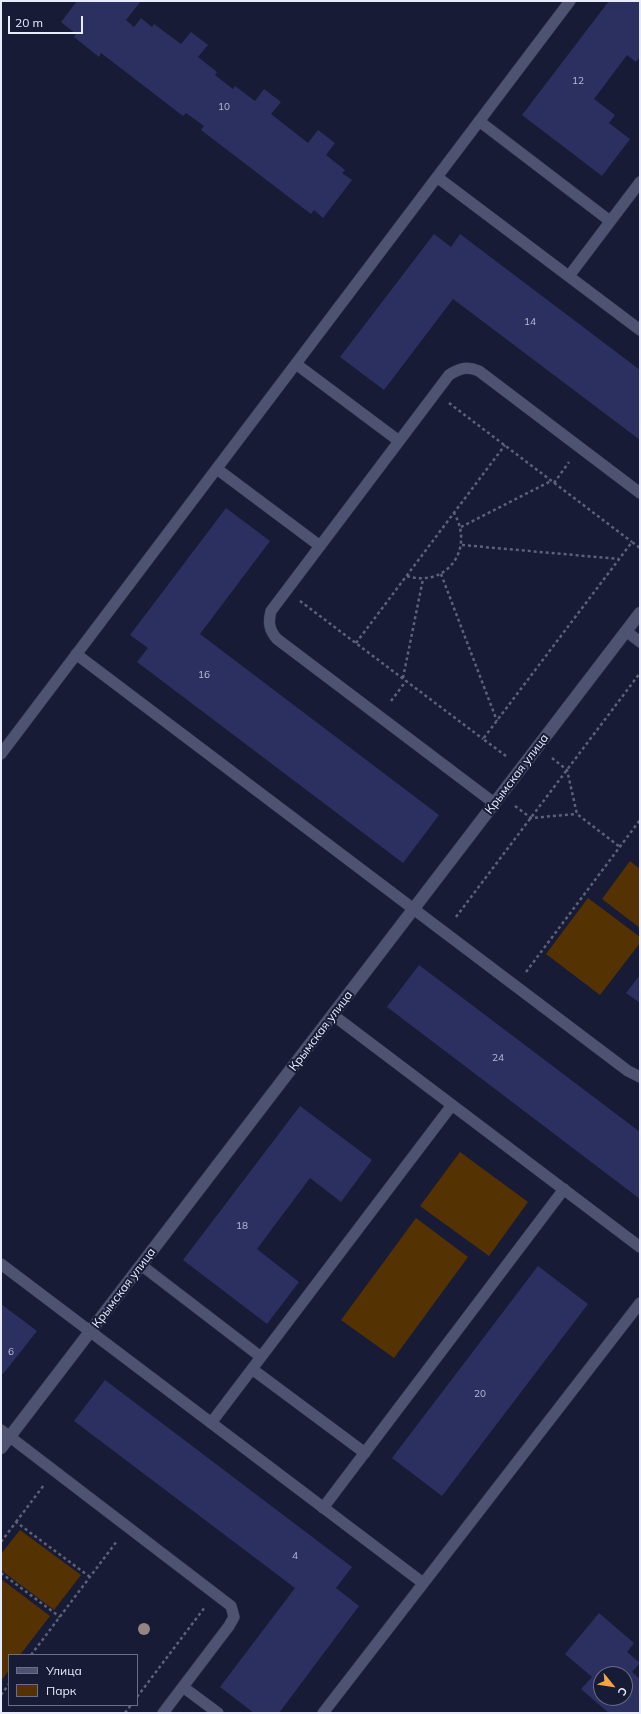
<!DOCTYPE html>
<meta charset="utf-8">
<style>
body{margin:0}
#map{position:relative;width:641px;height:1714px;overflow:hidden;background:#181b35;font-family:Mulish,sans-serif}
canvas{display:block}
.frame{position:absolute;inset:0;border:2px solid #e8ecfe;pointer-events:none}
.legend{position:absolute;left:8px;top:1654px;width:130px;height:52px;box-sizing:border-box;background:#181b35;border:1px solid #6b6f85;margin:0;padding:5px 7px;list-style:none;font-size:12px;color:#e8ecfe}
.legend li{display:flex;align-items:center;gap:8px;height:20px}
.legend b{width:20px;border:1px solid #6b6f85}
.north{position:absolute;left:593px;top:1666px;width:40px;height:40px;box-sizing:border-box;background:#181b35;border:1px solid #6b6f85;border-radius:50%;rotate:120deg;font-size:11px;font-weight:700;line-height:16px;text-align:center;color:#e8ecfe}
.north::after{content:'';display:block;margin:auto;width:14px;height:18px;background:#f4a443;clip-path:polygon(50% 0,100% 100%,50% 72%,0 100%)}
.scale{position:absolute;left:8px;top:16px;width:75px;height:18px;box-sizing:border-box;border:2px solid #e8ecfe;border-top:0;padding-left:5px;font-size:12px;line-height:14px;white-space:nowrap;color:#e8ecfe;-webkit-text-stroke:3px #181b35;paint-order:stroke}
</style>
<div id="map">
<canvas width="641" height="1714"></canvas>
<div class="frame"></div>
<ul class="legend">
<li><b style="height:5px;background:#4d5371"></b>Улица</li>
<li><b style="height:11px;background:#553201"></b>Парк</li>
</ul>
<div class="north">С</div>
<div class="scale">20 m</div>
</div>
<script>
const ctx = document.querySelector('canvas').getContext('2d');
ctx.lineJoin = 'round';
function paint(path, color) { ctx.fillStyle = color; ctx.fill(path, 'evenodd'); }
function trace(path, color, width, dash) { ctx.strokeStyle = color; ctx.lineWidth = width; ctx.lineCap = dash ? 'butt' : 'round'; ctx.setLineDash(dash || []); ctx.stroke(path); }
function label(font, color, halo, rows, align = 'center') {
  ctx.font = font + ' Mulish,sans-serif'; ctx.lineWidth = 4; ctx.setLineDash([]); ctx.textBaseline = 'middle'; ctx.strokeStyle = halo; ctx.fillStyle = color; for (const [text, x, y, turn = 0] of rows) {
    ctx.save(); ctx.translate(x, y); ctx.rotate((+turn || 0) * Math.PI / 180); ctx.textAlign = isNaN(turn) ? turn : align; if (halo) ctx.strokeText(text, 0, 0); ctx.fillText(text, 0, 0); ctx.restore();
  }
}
const green = new Path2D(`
 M630,861L640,869V928L602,899Z
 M588,898L640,937V943L600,995L546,954Z
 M460,1152L528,1202L489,1256L420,1206Z
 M416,1218L468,1257L394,1358L341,1320Z
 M20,1530L81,1575L54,1610L1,1570V1554Z
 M1,1579L50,1616L20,1655H9V1670L1,1681Z`);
const building = new Path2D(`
 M77,1H141L126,20L134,27L141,18L152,27L154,24L181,44L191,32L208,45L198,57L217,72L215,75L233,89L235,86L255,101L264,89L281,102L271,114L308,143L318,130L335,143L326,155L345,170L342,173L352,180L323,218L314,210L311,214L201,130L204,126L186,113L183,116L101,53L99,57L74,37L76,34L61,22Z
 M609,1H640V57L636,62L627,55L594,99L615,115L609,123L630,139L602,176L522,115Z
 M434,234L451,247L460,234L640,370V440L453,299L384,390L340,357Z
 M226,508L270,541L200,634L439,815L403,863L137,662L148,648L130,635Z
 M419,965L640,1132V1199L387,1007Z
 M640,975V1003L626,993Z
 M300,1106L372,1160L341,1202L310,1178L257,1249L299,1282L267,1324L183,1260Z
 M538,1266L588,1304L442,1496L392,1458Z
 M1,1304L37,1331L3,1374L1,1373Z
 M105,1380L352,1567L336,1588L359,1606L279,1713H254L220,1687L295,1588L74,1421Z
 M599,1613L634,1643L627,1652L640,1663L632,1672L640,1679V1713H609L581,1689L592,1677L565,1654ZM601,1674H625V1698H601Z`);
const path = new Path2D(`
 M449,403L632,542
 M554,483L569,462
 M461,527L551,481
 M462,545L619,559
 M441,574L497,721
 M407,576C447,588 475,549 454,513
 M300,601L483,739
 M356,643L505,445
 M403,678L423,579
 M391,701L406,681
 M506,756L483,739L632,542L640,548
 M552,758L567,770L577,814L620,847
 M515,806L531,818L577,814
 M456,917L640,673
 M526,972L640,820
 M16,1522L44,1485
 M1,1542L16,1522L90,1577
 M1,1573L60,1617
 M31,1655L117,1541
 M1,1695L9,1684
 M137,1697L205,1607
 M125,1713L131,1705`);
const lane = new Path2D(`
 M479,121L610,221
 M437,177L640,330
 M569,276L640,182
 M296,364L399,441
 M217,469L320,546
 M626,631L640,642
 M76,654L628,1071L640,1077
 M1,754L570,1
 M494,803L277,639C269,630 268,622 271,611L449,375C460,368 467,366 479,371L640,493
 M333,1015L640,1247
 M1,1264L423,1583
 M141,1265L261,1357
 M252,1369L365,1453
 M211,1423L452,1105
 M1,1430L231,1606L234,1617L229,1626L163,1713
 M323,1508L564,1189
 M183,1687L218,1713
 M323,1713L640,1303`);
const street = new Path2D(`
 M1,1448L640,613`);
const trees = [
 [144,1629]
];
const numberNames = [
 ["12",578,81],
 ["10",224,107],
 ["14",530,322],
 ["16",204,675],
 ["24",498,1058],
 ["18",242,1226],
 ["6",11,1352],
 ["20",480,1394],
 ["4",295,1556]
];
const streetNames = [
 ["Крымская улица",517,774,-53],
 ["Крымская улица",321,1031,-53],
 ["Крымская улица",124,1288,-53]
];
paint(green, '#553201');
paint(building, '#2b3061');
trace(lane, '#323348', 12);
trace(street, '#323348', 13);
trace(path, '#5e6179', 2.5, [3, 3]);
trace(lane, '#4d5371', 11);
trace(street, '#4d5371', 12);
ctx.fillStyle = '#948683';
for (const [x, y] of trees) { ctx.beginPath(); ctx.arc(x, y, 6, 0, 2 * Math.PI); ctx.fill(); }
label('10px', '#b9bdd7', null, numberNames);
label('12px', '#e8ecfe', '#181b35', streetNames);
</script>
